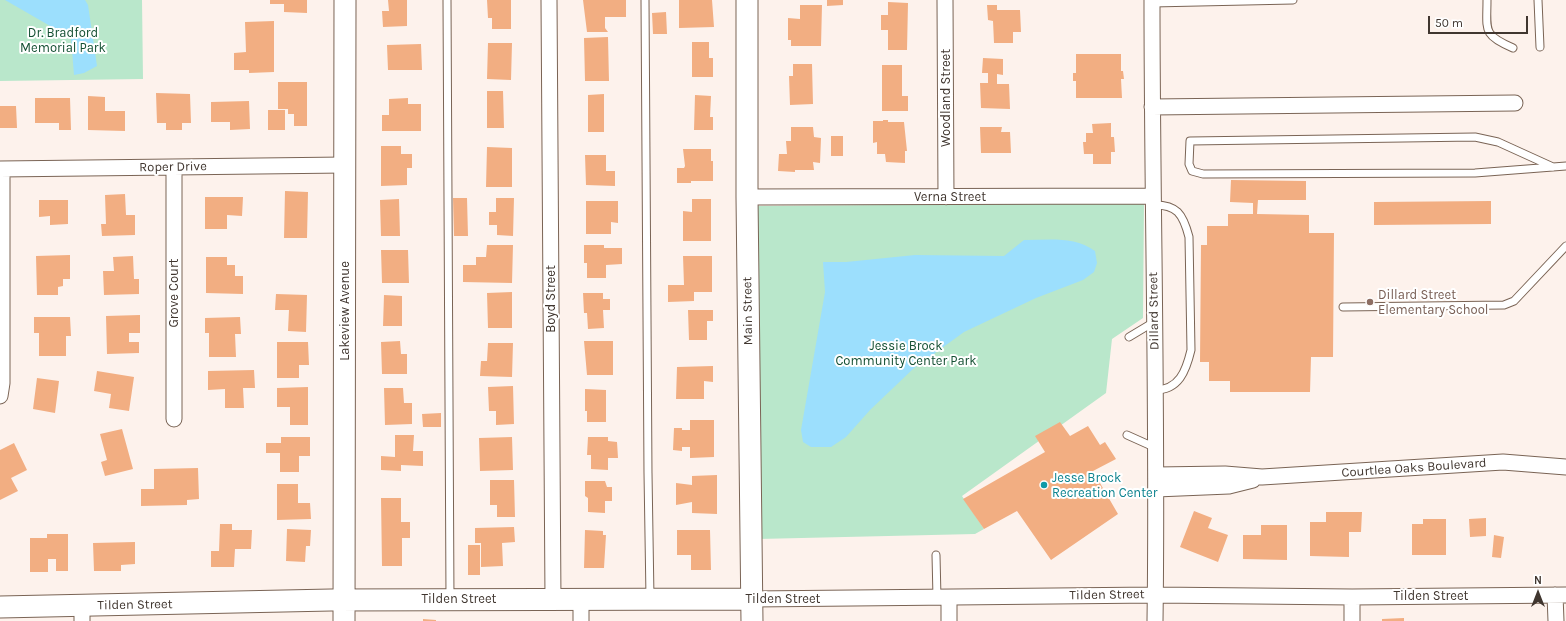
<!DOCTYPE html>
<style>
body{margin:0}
#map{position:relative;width:1566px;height:621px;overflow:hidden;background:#fdf2ec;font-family:Karla,sans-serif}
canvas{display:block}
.north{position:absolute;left:1518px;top:573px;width:40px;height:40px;-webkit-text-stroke:3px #fff;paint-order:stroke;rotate:0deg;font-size:11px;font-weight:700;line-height:16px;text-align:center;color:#40362f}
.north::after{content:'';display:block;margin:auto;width:14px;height:18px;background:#40362f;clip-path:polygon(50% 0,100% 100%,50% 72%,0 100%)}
.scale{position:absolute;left:1428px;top:16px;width:100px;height:18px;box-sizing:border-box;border:2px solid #40362f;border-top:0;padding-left:5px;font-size:12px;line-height:14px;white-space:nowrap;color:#40362f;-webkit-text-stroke:3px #fff;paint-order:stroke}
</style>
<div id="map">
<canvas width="1566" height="621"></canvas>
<div class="north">N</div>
<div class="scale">50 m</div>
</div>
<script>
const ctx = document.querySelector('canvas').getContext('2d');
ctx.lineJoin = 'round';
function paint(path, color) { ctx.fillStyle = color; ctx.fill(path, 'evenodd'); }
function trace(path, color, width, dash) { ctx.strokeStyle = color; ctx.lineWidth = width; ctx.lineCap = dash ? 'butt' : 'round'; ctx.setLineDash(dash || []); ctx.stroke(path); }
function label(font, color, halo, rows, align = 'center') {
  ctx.font = font + ' Karla,sans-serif'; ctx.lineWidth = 4; ctx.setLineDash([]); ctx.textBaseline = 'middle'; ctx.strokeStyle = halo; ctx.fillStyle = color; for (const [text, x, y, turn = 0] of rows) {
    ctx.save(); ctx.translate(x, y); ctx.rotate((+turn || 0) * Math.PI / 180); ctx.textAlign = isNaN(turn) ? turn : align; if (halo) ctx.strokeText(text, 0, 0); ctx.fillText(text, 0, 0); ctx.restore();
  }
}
const green = new Path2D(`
 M0,0H142L143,79L0,81Z
 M1144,203L1143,318L1112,339L1106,393L962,496L984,529L975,534L758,539V206Z`);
const water = new Path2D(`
 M5,0H85L88,5L97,66L84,73L74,75L71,38Z
 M1024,240C1050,240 1074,236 1095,251L1097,263L1094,272L1083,280L1036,298L964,332L913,369L870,410L846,437L831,447H811L803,442L801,430L825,292L823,262H846L915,255L1004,256Z`);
const building = new Path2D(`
 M270,0H307V13L284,12V4H270Z
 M388,0H407V26L383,27L382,11H389Z
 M487,0H511V29H492V18H488Z
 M583,0H626V17H605V28L608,32H587Z
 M679,0H712L714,27L679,28Z
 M827,0H843V5L827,6Z
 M888,2L908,3L907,50H888V30H881V15H888Z
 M800,5H822L821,46H791V40H788V18L800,19Z
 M987,5H997V10H1020L1021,32H1013V43H994L993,21L988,20Z
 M666,12L667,34H653L652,13Z
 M274,21V72L249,73V70H234V53L246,52L245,22Z
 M608,37L609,81H585L584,38Z
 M692,42H709V58H713V77H692Z
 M488,43H512L511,80L487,79Z
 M421,44L422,70H388L387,45Z
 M1076,54H1121V71H1123L1124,79H1121L1122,98H1076V81H1073V73H1076Z
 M983,58L1003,59V75L997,74V84H1009L1010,109L981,108L980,83H988V73H982Z
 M793,64H812L813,104L790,105L789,76H793Z
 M882,65H902V96H908V111H882Z
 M278,82H307V126H294V114H288V109H278Z
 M487,91H503L504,128H487Z
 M156,93L190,94L191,123H182V130H166V123H157Z
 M604,94V132H588V95Z
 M695,95L711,96L710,117H713V130H694Z
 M88,96L105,97V111H125V131L88,130Z
 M35,98H70L71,130H59V123H35Z
 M408,98V104H421V131H382V115H389V99Z
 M249,101L250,129L230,130V122H211V102Z
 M0,106H16L17,128H0Z
 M268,110H285V130H268Z
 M883,120H888V122H904L907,151H905V163L886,162L885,154H877V142L873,143V121H883Z
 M1111,123V137H1114L1115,152H1111V164H1093V154H1084L1083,142H1086V133H1093L1092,124Z
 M791,127H813L814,137L821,138L820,163L813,162L814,170H795V172L778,171L779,154H787L786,141H791Z
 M980,127H1002L1001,132H1010L1011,153H981Z
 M831,136H843V156H831Z
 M381,146H401V154H412V168H407V185L381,186Z
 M487,147L512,148V187H486Z
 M683,149H711V161H713V181H691V183H677V168H684L685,166Z
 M585,155H606V171H615V186L586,185Z
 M1231,180L1306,181V200H1258L1257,214L1309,215V233H1334L1333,357H1311L1310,392H1230V381H1209V362H1200L1201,245H1207V226H1228V214H1253V203L1230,202Z
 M285,191L308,192L307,238H284Z
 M125,194L126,215H135V235L102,236L101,224H106L105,195Z
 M205,197H243L242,216L227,215V229H205Z
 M453,198H467L468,236H454Z
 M496,198H514L513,236L497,235V225H489V212H496Z
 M399,199L400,236H381L380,200Z
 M692,199H711V241H683V211L692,212Z
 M39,200H68V224L50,225V216L39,217Z
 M586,201H618V223L611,222V234H586Z
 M1491,201V224L1374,225V202Z
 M487,245H513L512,283L463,282V265H476V257H486Z
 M584,245H604V248H622V264L606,265V278H587V263H584Z
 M381,250H408L409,283H382Z
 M70,255V279H63V286L58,287V295H37L36,256Z
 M133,256L134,279H139V294L104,295L103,271H114L113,257Z
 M683,256H712V292H694V301L668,302V285H684Z
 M206,257H227V265H235V276H243V294L206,293Z
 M512,292V328H488L487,293Z
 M583,293H603V299H610V310H603L604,328L588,329L587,313H584Z
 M276,294L307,295L306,332L288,331L289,310H275Z
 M384,295L402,296V326H383Z
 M688,310H713V321H707V340H689Z
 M140,315V333H129V342H139V353L107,354L106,316Z
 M34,317H70L71,336H66V356H39V333H34Z
 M240,317L241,334H235L236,357H209V333H205V318Z
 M400,341L401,354H407V374H382L381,342Z
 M584,341H613V375H587Z
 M277,342H308L309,365H299V378H277Z
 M488,343H513L512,377L480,376L481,361H487Z
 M713,366V382L704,381V399H676L677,367Z
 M254,370L255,388H243L244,408H225V389L208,390V371Z
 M97,371L134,377L129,411L109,408L111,394L94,391Z
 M37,378L59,381L55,413L33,409Z
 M513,386L514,424L496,425V411H489L488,387Z
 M308,387V425H290V407H277V388Z
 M384,388H403L404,403H412V424L385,425Z
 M585,389L606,390V422H587V411H585Z
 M441,413V427H423L422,414Z
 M690,420H714V457L690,458V447H682V451L673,450L674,428H682V430H690Z
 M1060,422L1070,436L1088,426L1100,445L1105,442L1116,459L1093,471L1118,514L1051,560L1017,511L984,529L963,499L1045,452L1035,436Z
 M122,429L133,469L105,476L101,462L107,460L100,434Z
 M395,435H414L413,451H423V466L401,465V471L381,470V456L395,457Z
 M281,437H310V456H299V472H280V453H266V443H281Z
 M512,437L513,470L480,471L479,438Z
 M588,437H608V441L617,442L618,458H608V470L591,469V455H587Z
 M14,443L27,470L11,478L18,491L0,500V450Z
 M198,468L199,499L187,500V505L141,506V489H154V469Z
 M717,475V514L692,513V502L676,505V483L692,485V476Z
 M490,480H514L515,517H497V505H490Z
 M585,481H605L607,487H612V501H605V513L588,512V498L585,496Z
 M277,484H298V503H310L311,519L277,520Z
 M381,498H401V522H410V538H402V566H382Z
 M1194,511L1212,518L1208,528L1228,535L1218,562L1180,547Z
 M1326,512H1362L1361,532H1349V557L1310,556V522H1326Z
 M1486,518V536L1470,537L1469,519Z
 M1423,519H1446V555H1412V524H1423Z
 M220,524H232V530H252L251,549H235L234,567H211V551H219Z
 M1261,525H1287V560L1243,559V535H1261Z
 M514,527L515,542L502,543L503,566L481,567V543H475V528Z
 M287,529L311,530L310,546H306L305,562L286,561Z
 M585,530L603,531V535H606L604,568H584Z
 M677,530H710L711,570H691V555H677Z
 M47,534H68V571H56V559H48V572H30V538H47Z
 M1494,535L1504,537L1501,558L1492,557Z
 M135,542V564L121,565V571H94L93,543Z
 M468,545H480V575H468Z
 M1404,618V621H1382V619Z
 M423,619L436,620V621H423Z`);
const lane = new Path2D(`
 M447,0L450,599
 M645,0L648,473L650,598
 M1487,0C1487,30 1482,35 1513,48
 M1538,0L1540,47
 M1152,3L1293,0
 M1553,167L1498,142L1475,137L1190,141L1189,164L1192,171L1203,174L1475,173L1566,166
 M1152,205C1177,204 1183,214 1189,237L1191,350C1186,371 1179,390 1155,390
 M1343,307L1504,305L1514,301L1566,246
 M1129,337L1154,322
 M1127,435L1156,448
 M936,555L937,598`);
const street = new Path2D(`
 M549,0L553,599
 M945,0L946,197
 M1152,0C1152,207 1158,414 1155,621
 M1152,107L1515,103
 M174,167V419
 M0,169L345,165
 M747,197L1152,196
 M0,396L2,383V169
 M1156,475L1225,474L1262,477L1503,462L1566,467
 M1156,489L1229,486L1253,480
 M1555,595L1556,621
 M1352,597V621
 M581,599V621
 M752,599L1155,595L1352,597L1566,595
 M82,606V621
 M949,621V598`);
const secondary = new Path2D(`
 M747,0V197L752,621
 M0,607L331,600L752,599
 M344,621L345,0`);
const markers = [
 [1370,302,4,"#8d6e63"],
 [1044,485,4,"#0f9aa8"]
];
const parkNames = [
 ["Dr. Bradford",63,33],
 ["Memorial Park",63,48],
 ["Jessie Brock",906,346],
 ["Community Center Park",906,361]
];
const streetNames = [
 ["Woodland Street",946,98,-90],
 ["Roper Drive",173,167,-1],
 ["Verna Street",950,197],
 ["Grove Court",174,293,-90],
 ["Boyd Street",551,299,-90],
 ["Lakeview Avenue",345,311,-90],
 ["Main Street",748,311,-91],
 ["Dillard Street",1154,311,-91],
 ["Courtlea Oaks Boulevard",1414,468,-4],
 ["Tilden Street",1107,595,-1],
 ["Tilden Street",1431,596],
 ["Tilden Street",459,599],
 ["Tilden Street",783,599],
 ["Tilden Street",135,605,-1]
];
const educationNames = [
 ["Dillard Street",1378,295],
 ["Elementary School",1378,310]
];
const cultureNames = [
 ["Jesse Brock",1052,478],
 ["Recreation Center",1052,493]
];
paint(green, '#b9e7cb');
paint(water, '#9cdffd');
paint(building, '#f2ae82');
trace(lane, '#7a6455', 9);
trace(street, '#7a6455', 17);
trace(secondary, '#7a6455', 23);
trace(lane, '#fff', 7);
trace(street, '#fff', 15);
trace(secondary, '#fff', 21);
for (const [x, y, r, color] of markers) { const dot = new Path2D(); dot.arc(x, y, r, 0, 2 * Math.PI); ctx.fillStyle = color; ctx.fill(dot); trace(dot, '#fff', 1.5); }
label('13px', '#134f32', '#fff', parkNames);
label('13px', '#40362f', '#fff', streetNames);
label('13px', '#785e54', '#fff', educationNames, 'left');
label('13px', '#0d838f', '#fff', cultureNames, 'left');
</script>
